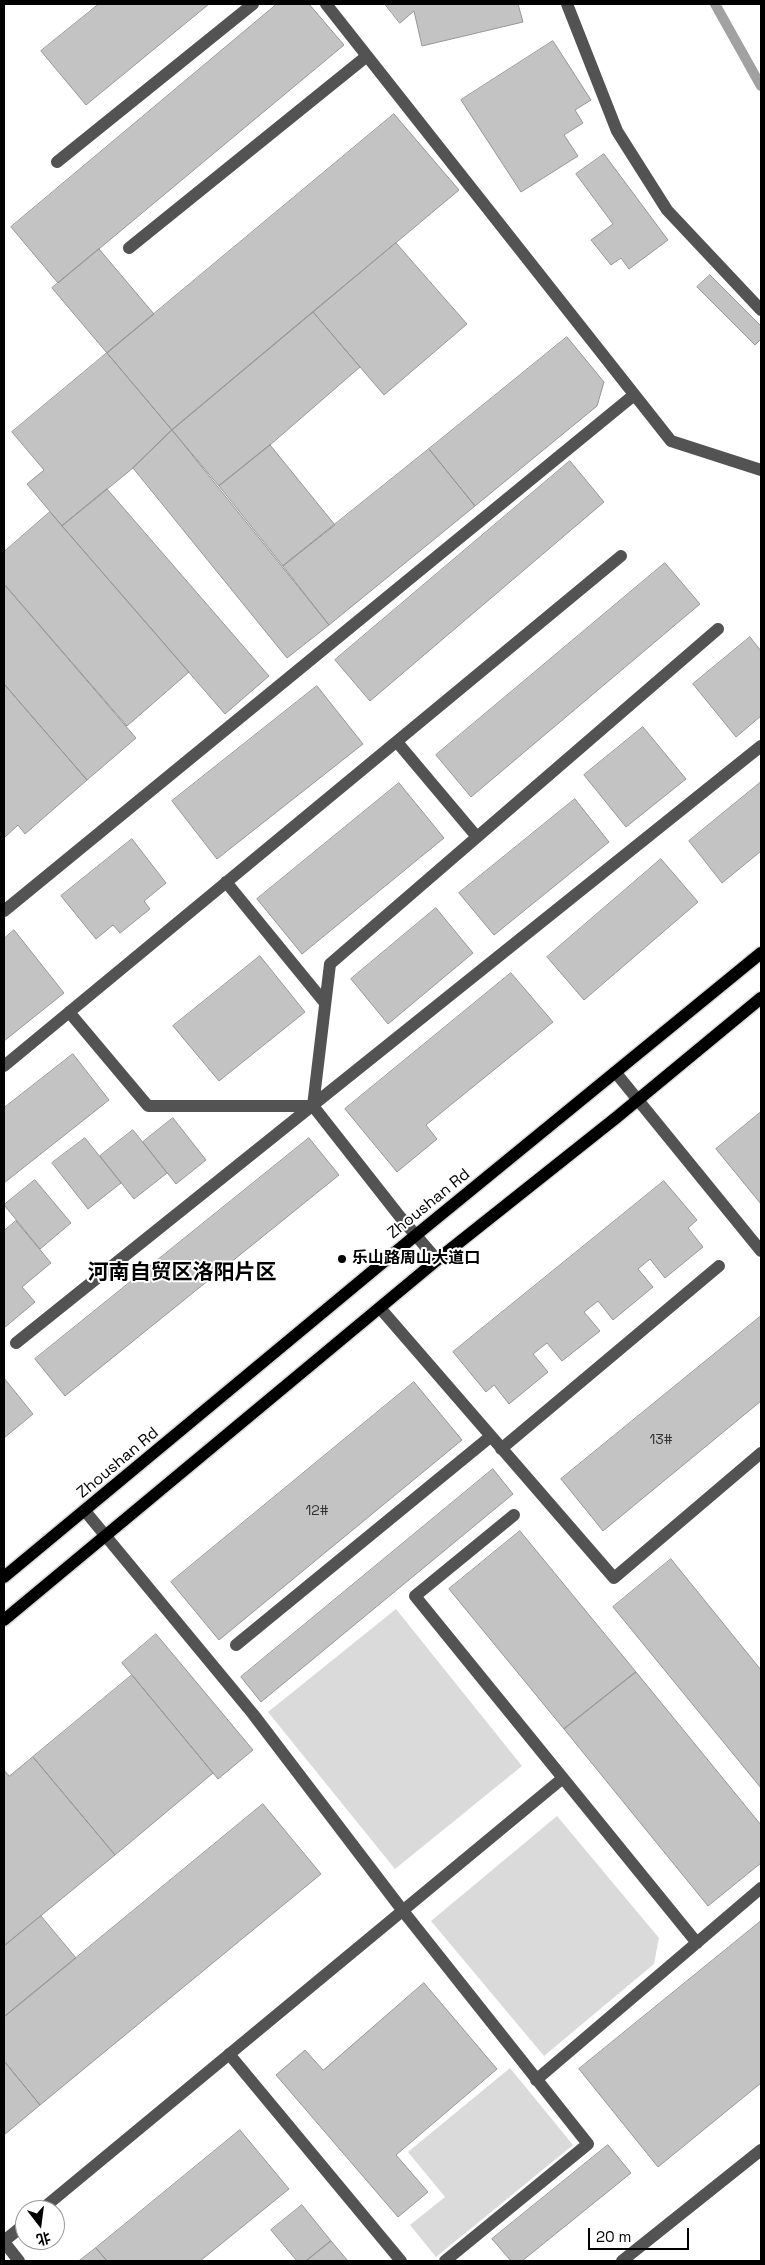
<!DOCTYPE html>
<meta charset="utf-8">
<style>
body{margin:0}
#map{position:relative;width:765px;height:2265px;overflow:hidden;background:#fff;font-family:"Space Grotesk","Noto Sans SC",sans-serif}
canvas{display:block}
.frame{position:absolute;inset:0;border:5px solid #000;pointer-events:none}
.north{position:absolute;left:15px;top:2200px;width:50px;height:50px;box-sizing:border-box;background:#fff;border:1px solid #999;border-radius:50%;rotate:165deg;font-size:14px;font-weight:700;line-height:20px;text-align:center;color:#000}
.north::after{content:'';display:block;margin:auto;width:18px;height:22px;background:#000;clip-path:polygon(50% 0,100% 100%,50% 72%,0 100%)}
.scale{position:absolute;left:588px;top:2228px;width:101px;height:22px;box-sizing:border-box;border:2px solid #000;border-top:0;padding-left:6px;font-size:15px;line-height:18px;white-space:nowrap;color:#000;-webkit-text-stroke:4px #fff;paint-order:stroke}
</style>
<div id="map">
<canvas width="765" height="2265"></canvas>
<div class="frame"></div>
<div class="north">北</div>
<div class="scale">20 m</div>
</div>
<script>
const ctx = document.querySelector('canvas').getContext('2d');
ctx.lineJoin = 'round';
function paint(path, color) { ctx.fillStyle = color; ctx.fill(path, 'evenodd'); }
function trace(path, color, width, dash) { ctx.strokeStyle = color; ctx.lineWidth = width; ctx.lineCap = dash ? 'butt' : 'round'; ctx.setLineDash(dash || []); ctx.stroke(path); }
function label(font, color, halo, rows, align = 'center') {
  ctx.font = font + ' "Space Grotesk","Noto Sans SC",sans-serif'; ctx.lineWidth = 4; ctx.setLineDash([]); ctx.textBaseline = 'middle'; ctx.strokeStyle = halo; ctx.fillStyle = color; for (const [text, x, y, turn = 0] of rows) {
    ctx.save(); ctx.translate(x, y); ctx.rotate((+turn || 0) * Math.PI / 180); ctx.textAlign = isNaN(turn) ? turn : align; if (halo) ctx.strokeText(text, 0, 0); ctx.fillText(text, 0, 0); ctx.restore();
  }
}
const green = new Path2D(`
 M396,1609L522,1766L395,1869L268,1712Z
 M557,1816L659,1938L654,1964L544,2056L431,1921Z
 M510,2068L573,2145L436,2257L410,2225L445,2197L408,2152Z`);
const stream = new Path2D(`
 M715,4L761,86`);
const building = new Path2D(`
 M99,4H209L86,105L41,51Z
 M277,4H309L344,45L58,283L11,227Z
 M385,4H518L523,22L422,46L414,11L400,23Z
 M553,41L591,100L575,110L583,123L564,135L578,156L521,192L461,100Z
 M394,114L459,190L172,430L107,353Z
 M604,154L668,240L629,269L621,258L611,265L591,240L613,224L576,174Z
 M396,243L467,324L384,395L313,312Z
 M99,249L154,314L107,353L52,288Z
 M710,275L761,326V339L755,345L697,287Z
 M313,312L360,367L270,445L219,486L172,430Z
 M567,337L604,382L597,406L475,506L429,449Z
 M107,353L172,430L133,468L62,526L27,484L44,470L12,432Z
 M172,430L329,625L287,658L133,468Z
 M270,445L335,525L283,566L219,486Z
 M429,449L475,506L329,625L283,566Z
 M570,461L604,502L370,701L335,660Z
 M107,489L269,676L225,714L62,526Z
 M50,512L189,672L127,726L4,584V552Z
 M665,563L700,604L471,797L436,755Z
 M4,584L136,738L87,780L4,684Z
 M750,637L761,651V716L736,737L693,684Z
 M4,684L87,780L25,834L18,825L4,838Z
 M317,686L363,744L217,859L172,801Z
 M643,727L686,779L626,827L584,775Z
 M761,782V851L722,883L689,841Z
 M399,783L444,838L302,954L257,899Z
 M575,799L609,842L494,935L459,893Z
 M132,839L166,883L144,901L150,909L120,933L113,925L96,939L61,896Z
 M661,859L698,902L584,1000L547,957Z
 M436,908L473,953L388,1024L351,979Z
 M14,930L64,993L4,1041V939Z
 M260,956L305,1012L219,1081L173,1026Z
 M511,973L553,1022L426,1125L437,1139L397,1172L345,1109Z
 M73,1054L109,1100L4,1183V1108Z
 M761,1112V1204L716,1149Z
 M173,1118L206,1160L176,1184L143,1142Z
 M133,1130L167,1173L134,1199L100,1156Z
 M85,1138L121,1183L88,1209L52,1163Z
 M309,1138L339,1175L65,1396L35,1359Z
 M35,1180L71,1223L40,1249L4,1205Z
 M664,1181L697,1220L688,1228L703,1247L665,1278L650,1259L638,1269L653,1287L613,1320L598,1301L584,1312L600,1331L562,1361L547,1343L533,1354L548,1372L509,1404L494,1385L486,1392L453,1352Z
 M16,1221L51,1263L22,1287L35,1302L4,1328V1231Z
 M761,1316V1401L603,1531L561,1479Z
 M4,1378L33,1414L4,1438Z
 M414,1382L462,1440L219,1640L171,1582Z
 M493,1469L513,1494L261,1702L241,1677Z
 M520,1531L636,1672L564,1729L449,1589Z
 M671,1559L761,1670V1788L613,1607Z
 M156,1634L253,1750L218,1779L122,1663Z
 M636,1672L761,1825V1863L708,1906L564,1729Z
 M132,1675L213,1773L115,1855L33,1757Z
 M33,1757L115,1855L4,1946V1770L9,1776Z
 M263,1804L321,1874L40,2105L4,2061V2017Z
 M41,1916L76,1958L4,2017V1946Z
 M761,1921V2083L658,2167L579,2069Z
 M424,1983L497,2069L396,2155L428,2192L398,2217L276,2075L305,2050L323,2070Z
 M4,2061L40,2105L4,2135Z
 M240,2130L289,2189L200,2261H107L96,2248Z
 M608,2145L631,2173L522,2261H511L492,2239Z
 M302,2205L331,2241L306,2261H297L271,2230Z
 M331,2241L348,2261H306Z
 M96,2248L107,2261H79Z`);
const minor = new Path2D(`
 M326,4L671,441L761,470
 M567,4L617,131L667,210L761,310
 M57,162L253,4
 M129,248L367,56
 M397,742L477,837
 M226,882L325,1003
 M4,911L634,395
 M69,1012L148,1106H313L330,964L718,629
 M4,1066L621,556
 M616,1073L761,1251
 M313,1106L401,1218L437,1260
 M380,1308L614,1578L761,1453
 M16,1343L761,746
 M501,1449L719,1266
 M85,1511L253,1714L403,1911L588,2144L445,2261
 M514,1515L415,1596L697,1943
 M236,1645L490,1437
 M229,2054L401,2261
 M536,2080L761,1888
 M41,2210L563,1778
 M4,2241L25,2224
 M4,2242L19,2261
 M622,2261L761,2150`);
const major = new Path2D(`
 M4,1577L416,1235L761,953
 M4,1620L437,1260L617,1117L761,998`);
const markers = [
 [342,1259,5,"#000"]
];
const numberNames = [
 ["13#",661,1440],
 ["12#",317,1511]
];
const streetNames = [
 ["Zhoushan Rd",429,1204,-39],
 ["Zhoushan Rd",118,1463,-40]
];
const poiNames = [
 ["乐山路周山大道口",352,1259]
];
const districtNames = [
 ["河南自贸区洛阳片区",182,1273]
];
paint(green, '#dadada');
trace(stream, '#a1a1a1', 10);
paint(building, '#c3c3c3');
trace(building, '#979797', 1);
trace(major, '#dbdbdb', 15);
trace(minor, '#535353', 12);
trace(major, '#000', 12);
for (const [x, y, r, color] of markers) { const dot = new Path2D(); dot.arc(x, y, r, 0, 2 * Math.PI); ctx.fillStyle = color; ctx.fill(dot); trace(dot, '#fff', 2); }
label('14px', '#313131', null, numberNames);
label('16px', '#000', '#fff', streetNames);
label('bold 16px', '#000', '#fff', poiNames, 'left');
label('bold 21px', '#000', '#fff', districtNames);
</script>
